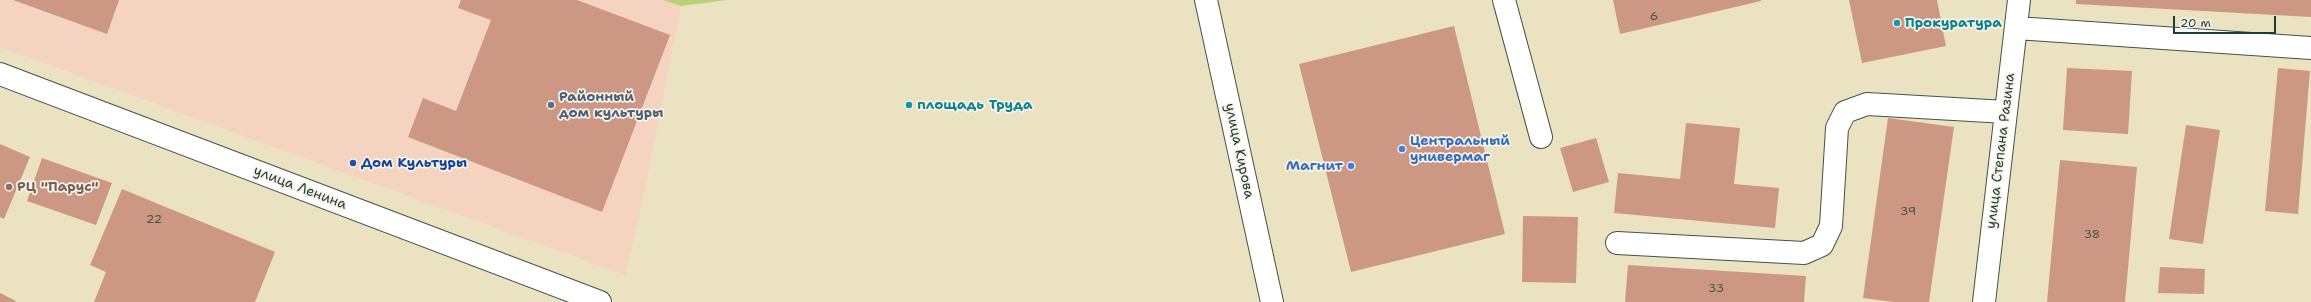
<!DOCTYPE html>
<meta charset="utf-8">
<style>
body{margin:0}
#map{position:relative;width:2311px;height:302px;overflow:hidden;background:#ebe2c1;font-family:"Shantell Sans",sans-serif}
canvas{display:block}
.scale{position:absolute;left:2173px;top:16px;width:103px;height:18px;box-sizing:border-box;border:2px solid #1f3d34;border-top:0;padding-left:5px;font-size:12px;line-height:14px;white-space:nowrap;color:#1f3d34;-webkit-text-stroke:3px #f7f3e8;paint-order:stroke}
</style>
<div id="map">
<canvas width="2311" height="302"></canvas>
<div class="scale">20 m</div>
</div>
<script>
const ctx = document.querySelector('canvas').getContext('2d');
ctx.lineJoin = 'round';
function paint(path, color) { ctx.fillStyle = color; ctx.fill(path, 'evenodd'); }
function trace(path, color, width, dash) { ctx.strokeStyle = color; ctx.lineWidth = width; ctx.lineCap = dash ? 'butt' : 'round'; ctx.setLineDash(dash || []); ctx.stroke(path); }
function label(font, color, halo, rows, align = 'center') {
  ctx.font = font + ' "Shantell Sans",sans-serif'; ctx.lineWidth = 3.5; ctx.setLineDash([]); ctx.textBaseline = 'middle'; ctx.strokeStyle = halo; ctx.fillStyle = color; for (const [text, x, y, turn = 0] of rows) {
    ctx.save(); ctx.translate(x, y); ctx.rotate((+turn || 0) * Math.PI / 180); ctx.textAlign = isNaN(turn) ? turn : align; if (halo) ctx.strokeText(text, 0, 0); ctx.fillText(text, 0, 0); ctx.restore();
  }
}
const built = new Path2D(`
 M0,0H663L681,6L642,204L625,275L0,47Z`);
const green = new Path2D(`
 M663,0H727L681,6Z`);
const building = new Path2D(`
 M13,0H119L107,34Z
 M461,0H577L670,35L602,212L408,137L423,98L456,111L491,20L458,8Z
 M1613,0H1761V1L1620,34Z
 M1849,0H1937L1946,46L1862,63Z
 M2076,0H2311V17L2076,4Z
 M1454,26L1505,234L1351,272L1299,64Z
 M2067,68L2132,71L2128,134L2063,130Z
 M2278,68L2310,71L2298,214L2265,211Z
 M1888,118L1954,127L1929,302H1894L1863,298Z
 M1686,123L1740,128L1734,184L1779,188L1775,228L1614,213L1618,173L1680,179Z
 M2186,125L2220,130L2203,244L2169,239Z
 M1596,138L1609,182L1573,192L1560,148Z
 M0,144L30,157L4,219L0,217Z
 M42,158L112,183L96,225L27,201Z
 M2060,160L2137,167L2125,302H2047Z
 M122,189L275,252L255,302H94L106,272L90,265Z
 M1523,216L1578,217L1576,283L1522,282Z
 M1628,265L1806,276L1804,302H1625Z
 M2160,267L2205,269L2204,294L2158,293Z
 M0,293L16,301L15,302H0Z`);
const minor = new Path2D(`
 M1206,0L1272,302
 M1504,0L1541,137
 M2016,28L2311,48
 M0,74L600,302
 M1617,243L1804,253L1822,245L1831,226L1837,128L1845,112L1867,104L2006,112
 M1984,302L2019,0`);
const markers = [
 [1897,23,4,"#0f9aa8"],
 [551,105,4,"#5c6f8a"],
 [909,105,4,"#0f9aa8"],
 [1402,149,4,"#3f7fe0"],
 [353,163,4,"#1a4fb4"],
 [1351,166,4,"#3f7fe0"],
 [9,187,4,"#8d6e63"]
];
const numberNames = [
 ["6",1654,17],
 ["39",1908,212],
 ["22",154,220],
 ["38",2092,235],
 ["33",1716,289]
];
const cultureNames = [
 ["Прокуратура",1905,23],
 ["площадь Труда",917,105]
];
const serviceNames = [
 ["Районный",559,97],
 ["дом культуры",559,113]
];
const shopNames = [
 ["Центральный",1410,141],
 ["универмаг",1410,157],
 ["Магнит",1343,166,"right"]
];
const streetNames = [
 ["улица Кирова",1239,151,78],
 ["улица Степана Разина",2001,151,-83],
 ["улица Ленина",300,188,21]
];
const transitNames = [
 ["Дом Культуры",361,163]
];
const educationNames = [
 ["РЦ \"Парус\"",17,187]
];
paint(built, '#f5d3c1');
paint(green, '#b7d176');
paint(building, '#cd9883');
trace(minor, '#3e5649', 24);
trace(minor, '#fff', 22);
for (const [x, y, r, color] of markers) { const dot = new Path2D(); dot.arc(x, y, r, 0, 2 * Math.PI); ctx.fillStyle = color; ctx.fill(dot); trace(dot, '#f7f3e8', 1.5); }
label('12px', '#4a5448', null, numberNames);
label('bold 14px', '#0d838f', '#f7f3e8', cultureNames, 'left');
label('bold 14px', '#4e5e75', '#f7f3e8', serviceNames, 'left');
label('bold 14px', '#366cbe', '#f7f3e8', shopNames, 'left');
label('14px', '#1f3d34', '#f7f3e8', streetNames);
label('bold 14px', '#164399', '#f7f3e8', transitNames, 'left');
label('bold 14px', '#785e54', '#f7f3e8', educationNames, 'left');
</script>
